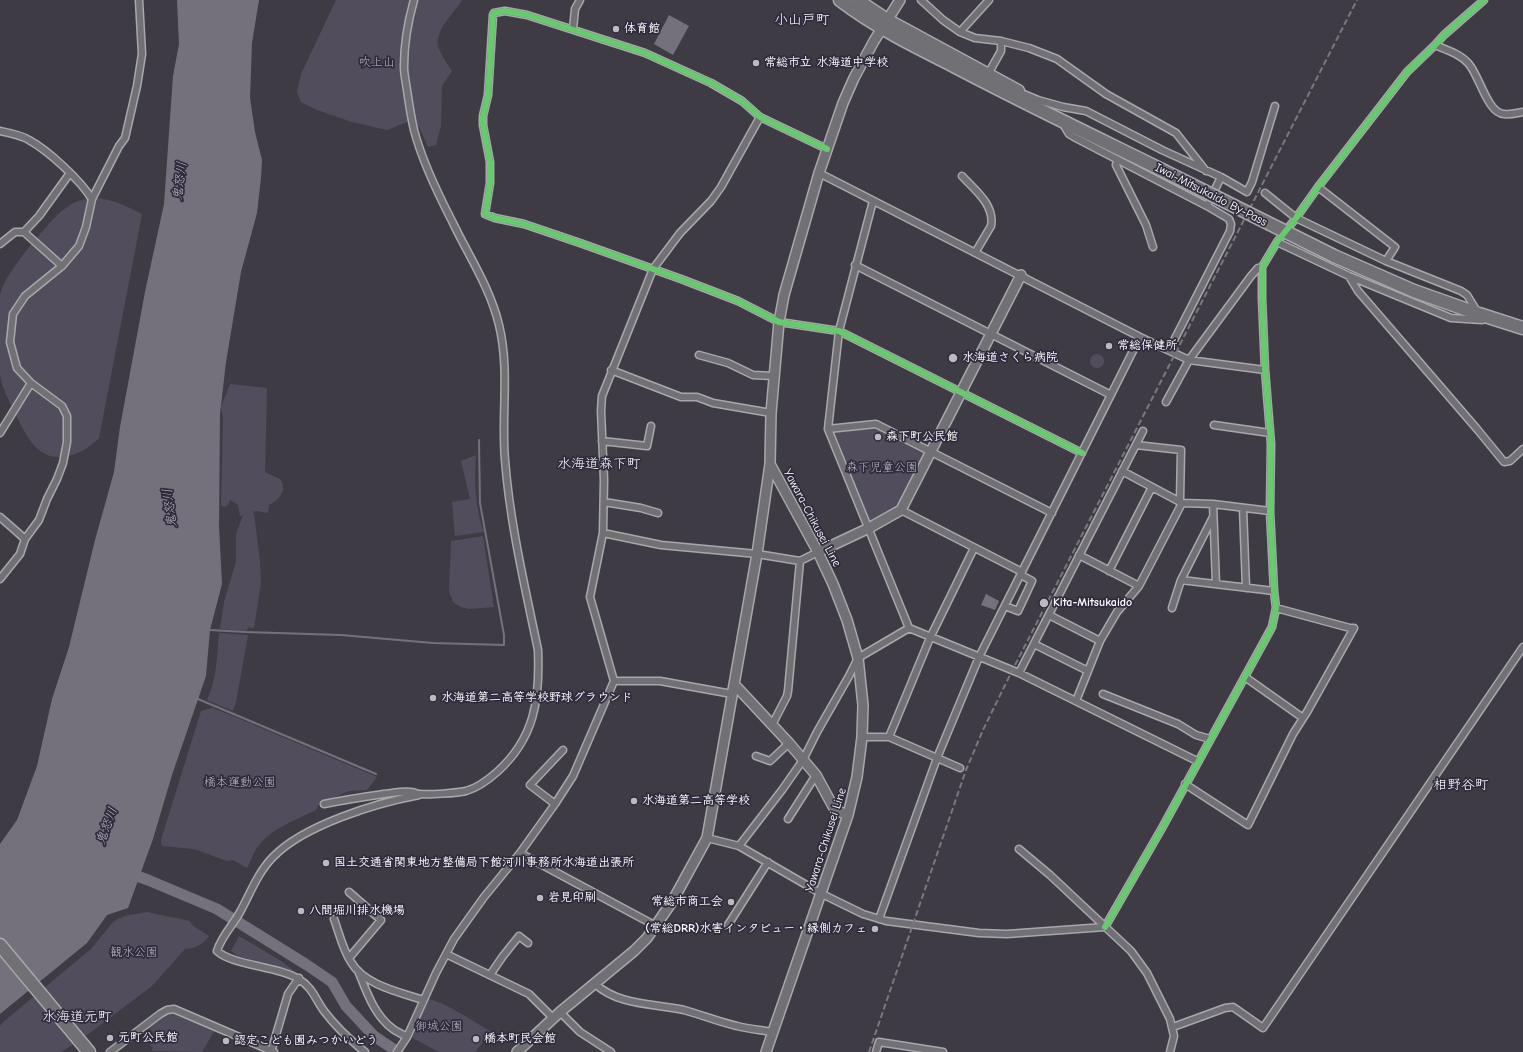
<!DOCTYPE html>
<meta charset="utf-8">
<style>
body{margin:0}
canvas{display:block;background:#3e3b45}
</style>
<canvas width="1523" height="1052"></canvas>
<script>
const ctx = document.querySelector('canvas').getContext('2d');
ctx.lineJoin = 'round';
function paint(path, color) { ctx.fillStyle = color; ctx.fill(path, 'evenodd'); }
function trace(path, color, width, dash) { ctx.strokeStyle = color; ctx.lineWidth = width; ctx.lineCap = dash ? 'butt' : 'round'; ctx.setLineDash(dash || []); ctx.stroke(path); }
function label(font, color, halo, rows, align = 'center') {
  ctx.font = font + ' "Comic Neue","Klee One",sans-serif'; ctx.lineWidth = 3.5; ctx.setLineDash([]); ctx.textBaseline = 'middle'; ctx.strokeStyle = halo; ctx.fillStyle = color; for (const [text, x, y, turn = 0] of rows) {
    ctx.save(); ctx.translate(x, y); ctx.rotate((+turn || 0) * Math.PI / 180); ctx.textAlign = isNaN(turn) ? turn : align; if (halo) ctx.strokeText(text, 0, 0); ctx.fillText(text, 0, 0); ctx.restore();
  }
}
const green = new Path2D(`
 M336,0H462C454,13 432,33 439,49C442,57 448,64 452,71L442,86L441,126L436,145L428,147L419,127L407,122L387,130L352,122L317,110L301,102L297,92L301,74Z
 M97,198C114,200 127,206 142,214L99,438C91,446 83,452 71,455C39,465 27,437 15,413C9,401 2,388 0,374C0,359 0,338 0,322C0,314 0,303 0,295C4,277 28,248 40,234C51,222 65,204 82,200C86,199 92,198 97,198Z
 M1090 361a7 7 0 1 1 14 0a7 7 0 1 1-14 0Z
 M230,384L267,388L265,472L280,479C288,490 279,500 269,505L268,513L257,511L252,512L254,513L260,562L261,583L254,628L248,627L247,631L220,629L224,602L236,562V534L243,515L240,516L238,505L230,500L228,505L224,507L221,505L223,418L221,407Z
 M874,427L927,453L899,508L869,522L833,433Z
 M476,455C474,478 475,510 484,532L455,536L452,502L470,499L461,461Z
 M483,536L494,607L469,609L461,607L453,602L449,591L451,541Z
 M219,633L248,635L236,702L233,711L207,700C217,679 217,655 219,633Z
 M212,708L233,716L377,777L367,790L349,791L319,804L316,810C294,821 268,829 255,851C252,856 250,863 247,868L233,860L227,861L194,849L162,846L161,840L201,711Z
 M147,912L190,921L193,926L209,936C204,944 194,949 185,949L152,986L83,1038L61,1052H0V1026L2,1023L91,949L114,921L125,916Z
 M239,936L281,961L302,977L238,956L231,951Z
 M427,998C450,1005 470,1019 491,1032L475,1052H439L409,1036Z
 M173,1010L216,1028L202,1052L151,1051L153,1048L150,1045L156,1037L153,1035L154,1033L147,1026L167,1012Z`);
const water = new Path2D(`
 M177,0H259L252,43L250,98L255,132L262,160L261,178L257,213L241,272L226,362L220,414L219,526L222,584L210,630L206,676L172,775L153,839L128,908L107,915L87,943L0,1014V844L17,820L37,766L52,699L69,647L95,540L114,472L120,427L145,292L164,204L173,76L179,44Z
 M669,15L689,26L673,55L654,44Z
 M986,594L999,601L995,610L981,605Z`);
const stream = new Path2D(`
 M210,630L245,632L341,635L433,643L504,645V635L480,503L479,440
 M198,699L376,774`);
const river = new Path2D(`
 M126,872L148,880L217,909L307,965L332,982L346,1006L374,1036L398,1052`);
const street = new Path2D(`
 M921,0L943,20L960,32L975,38L1001,41L1029,48L1057,59L1106,94L1176,133L1206,171
 M573,29L575,9L580,0
 M960,32L989,0
 M1435,45C1447,50 1460,54 1468,63C1479,74 1487,113 1504,114C1510,115 1517,113 1523,112
 M987,76L1001,51V41
 M1021,93L1038,100L1063,107L1086,111L1162,150L1221,177L1207,206
 M1063,124L1069,134L1074,137L1207,206L1229,219L1231,224L1230,231L1169,350
 M0,131C10,133 21,135 29,140C49,151 80,180 92,199
 M827,149L760,117L742,101L711,83L645,53L527,15L505,11L494,13L493,15L488,95L483,116V125L490,162V183L485,214L495,218L524,224L580,243L681,279L738,301L779,322L839,331L1082,453
 M1117,160L1116,165L1146,225L1153,247
 M819,173L1140,337L1189,360L1265,370
 M962,176C975,190 995,205 991,226L975,253
 M1221,177L1247,192L1252,182L1275,106
 M1318,187L1395,247L1386,261
 M1265,193L1296,218L1386,261L1461,291L1467,295L1478,313
 M873,201L839,331L828,429L909,628L1019,673L1197,761
 M24,232L39,216L70,173
 M1277,242L1349,276L1451,318L1482,320
 M0,244L15,232H24L62,266L25,296L13,314L10,342L17,368L31,383L62,406L67,416V442L63,463L57,479L47,499L39,520L25,539L20,554L0,579
 M855,265L1111,395
 M62,266L79,246L86,227L92,199L119,146L125,138L137,86L142,54L139,0
 M1349,276L1358,291L1477,429L1504,462L1510,461L1523,449
 M699,355L728,363L753,375L774,376
 M611,370L681,397H697L713,403L771,413
 M1166,402L1189,360L1251,276L1258,268L1262,267
 M1214,425L1270,433
 M828,429L876,424L1052,513
 M0,433L31,383
 M602,441L647,446L651,426
 M1136,445L1181,450L1180,501
 M1122,471L1182,503L1213,504L1270,511
 M604,502L641,508L658,513
 M1213,504L1216,584
 M1243,508L1246,588
 M901,510L1022,572
 M0,517L25,539
 M603,533L661,545L757,554L800,561L818,552
 M1079,555L1139,586
 M1109,571L1152,487
 M1181,580L1274,591
 M1005,606L1018,611L1032,581L1021,575
 M1172,608L1181,580L1213,517
 M1049,615L1100,641
 M1034,644L1088,671
 M1019,673L1143,431
 M1245,677L1303,718
 M614,681H660L732,694
 M1103,694L1178,724L1196,735L1210,739
 M1076,701L1100,641L1117,612L1139,586L1182,503
 M772,725L787,696L788,691L800,561
 M862,737H889L960,768
 M889,737L930,638L974,548
 M756,756L770,761L789,743
 M1185,784L1248,825L1293,734L1307,712L1354,628H1350L1276,608
 M324,804C344,800 363,797 384,794C393,793 402,791 411,792C414,792 417,794 420,794C429,795 457,793 466,791C477,788 488,780 497,772C535,738 540,699 538,650C525,587 510,524 505,460C501,415 510,370 499,325C490,287 468,255 452,221C437,192 422,161 414,130C411,117 409,104 407,90C406,83 404,74 404,67C404,44 408,21 414,0
 M555,804L530,785L563,750
 M788,819L816,775
 M707,838L739,846L822,894L863,914L886,921L979,933L1007,934L1105,927
 M739,846L782,790L803,760L817,732L849,676L858,658L909,628
 M1019,849L1050,875L1131,951L1147,973L1170,1019L1174,1036L1170,1052
 M520,853L656,926
 M334,919C339,933 343,950 351,962C364,985 399,992 423,1000
 M879,919L937,758L979,657L1140,337
 M728,925L768,862
 M1105,927L1162,828L1272,627L1276,608L1274,591L1270,511L1271,444L1265,370L1262,298V267L1277,242L1296,218L1318,187L1407,72L1435,45L1444,35L1484,0
 M446,954L529,994L553,1018
 M349,958L381,920L349,892
 M359,973C367,993 375,1016 393,1029C397,1032 402,1034 407,1037
 M490,975L503,956L519,936L528,943
 M595,984C620,1006 652,1003 684,1010C702,1015 719,1022 737,1026C748,1029 761,1030 773,1032
 M560,1012L580,1032L611,1052
 M1173,1027L1225,1008L1233,1007L1263,1028L1523,647
 M110,1052L160,1014L167,1010L174,1009L274,1052
 M271,1052L288,994L299,978
 M365,1052C350,1040 336,1027 324,1011C316,1000 312,987 300,980C280,966 233,966 217,951C221,937 233,925 240,912C250,894 258,872 273,857C304,825 376,803 419,795
 M397,1052L407,1037L436,973L454,939L484,897L520,853L555,804L573,776L614,681L590,597L603,533L604,480L601,411L602,396L653,269L680,233L711,201L721,187L760,117
 M876,1052L879,1042L943,1052`);
const secondary = new Path2D(`
 M818,552L869,528L901,510L1021,275
 M734,684L789,743L816,775L835,810L848,815
 M517,1052L560,1012L634,951L647,938L672,902L707,838L757,554L770,464
 M766,1052L848,815L857,777L862,737L863,705L858,658L847,620L833,584L818,552L770,464L771,413L779,322L784,295L819,173L843,103L854,78L874,41L900,0`);
const highway = new Path2D(`
 M840,0C874,26 912,45 950,64C1020,101 1091,135 1162,170
 M857,0L887,20L1018,91
 M1334,256L1414,291L1479,314L1523,328
 M0,945L89,1052`);
const rail = new Path2D(`
 M869,1052L966,770L983,730L1012,671L1357,0`);
const highwayBridge = new Path2D(`
 M1162,170L1334,256`);
const cycleway = new Path2D(`
 M827,149L760,117L742,101L711,83L645,53L527,15L505,11L494,13L493,15L488,95L483,116V125L490,162V183L485,214L495,218L524,224L580,243L681,279L738,301L779,322L839,331L1082,453
 M1105,927L1162,828L1272,627L1276,608L1274,591L1270,511L1271,444L1265,370L1262,298V267L1277,242L1296,218L1318,187L1407,72L1435,45L1444,35L1484,0`);
const markers = [
 [616,29,4,"#bbbabe"],
 [756,63,4,"#bbbabe"],
 [1109,346,4,"#bbbabe"],
 [953,358,5,"#bbbabe"],
 [878,437,4,"#bbbabe"],
 [1044,603,5,"#bbbabe"],
 [433,698,4,"#bbbabe"],
 [634,801,4,"#bbbabe"],
 [326,863,4,"#bbbabe"],
 [540,898,4,"#bbbabe"],
 [731,902,4,"#bbbabe"],
 [301,911,4,"#bbbabe"],
 [875,929,4,"#bbbabe"],
 [110,1038,4,"#bbbabe"],
 [476,1039,4,"#bbbabe"],
 [226,1041,4,"#bbbabe"]
];
const poiNames = [
 ["体育館",624,29],
 ["常総市立 水海道中学校",764,63],
 ["常総保健所",1117,346],
 ["水海道さくら病院",962,358],
 ["森下町公民館",886,437],
 ["Kita-Mitsukaido",1053,603],
 ["水海道第二高等学校野球グラウンド",441,698],
 ["水海道第二高等学校",642,801],
 ["国土交通省関東地方整備局下館河川事務所水海道出張所",334,863],
 ["岩見印刷",548,898],
 ["常総市商工会",723,902,"right"],
 ["八間堀川排水機場",309,911],
 ["(常総DRR)水害インタビュー・縁側カフェ",867,929,"right"],
 ["元町公民館",118,1038],
 ["橋本町民会館",484,1039],
 ["認定こども園みつかいどう",234,1041]
];
const parkNames = [
 ["吹上山",377,63],
 ["森下児童公園",882,468],
 ["橋本運動公園",240,783],
 ["観水公園",134,953],
 ["御城公園",439,1027]
];
const streetNames = [
 ["Iwai-Mitsukaido By-Pass",1211,195,27],
 ["Yawara-Chikusei Line",812,518,62],
 ["Yawara-Chikusei Line",826,840,-72]
];
const waterNames = [
 ["鬼怒川",180,181,-83],
 ["鬼怒川",170,508,-97],
 ["鬼怒川",107,826,-70]
];
const quarterNames = [
 ["小山戸町",802,20],
 ["水海道森下町",599,464],
 ["相野谷町",1461,785],
 ["水海道元町",77,1017]
];
paint(green, '#524d5c');
paint(water, '#74717d');
trace(stream, '#74717d', 2);
trace(river, '#74717d', 11);
trace(street, '#a8a7ab', 9);
trace(secondary, '#a8a7ab', 12);
trace(highway, '#a8a7ab', 15);
trace(street, '#717074', 6);
trace(secondary, '#717074', 9);
trace(highway, '#717074', 12);
trace(rail, '#7a787d', 2, [6, 3]);
trace(highwayBridge, '#a8a7ab', 15, []);
trace(highwayBridge, '#717074', 12);
trace(cycleway, '#67ca6e', 6);
for (const [x, y, r, color] of markers) { const dot = new Path2D(); dot.arc(x, y, r, 0, 2 * Math.PI); ctx.fillStyle = color; ctx.fill(dot); trace(dot, '#2f2a3d', 1.5); }
label('bold 12px', '#fff', '#2f2a3d', poiNames, 'left');
label('12px', '#bbb9bf', '#2f2a3d', parkNames);
label('12px', '#fff', '#2f2a3d', streetNames);
label('italic 13px', '#b5b4ba', '#2f2a3d', waterNames);
label('14px', '#fff', '#2f2a3d', quarterNames);
</script>
